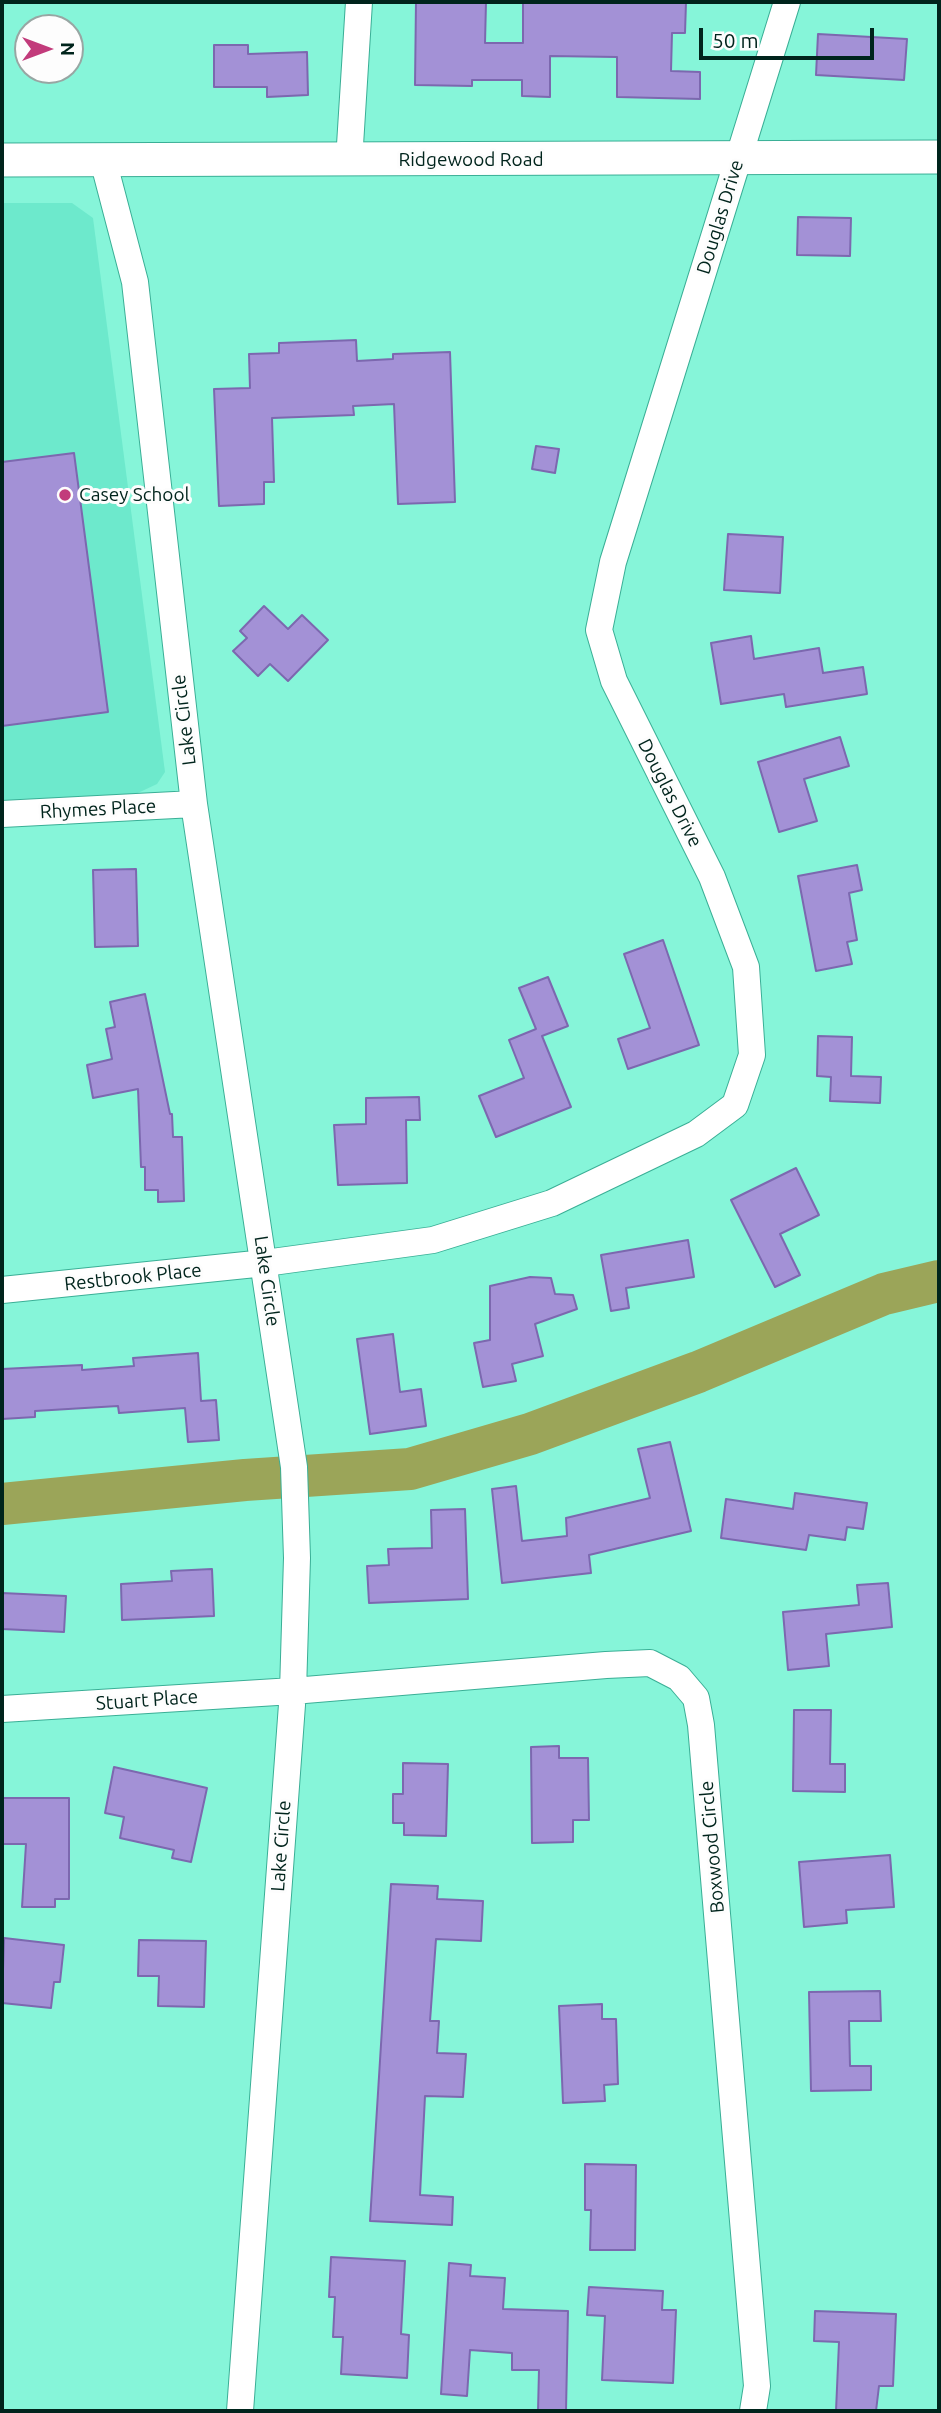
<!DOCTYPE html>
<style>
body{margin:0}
#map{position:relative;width:941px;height:2413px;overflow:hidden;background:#86f5d9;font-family:Ubuntu,sans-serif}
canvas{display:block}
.frame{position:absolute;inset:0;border:4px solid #00241c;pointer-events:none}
.north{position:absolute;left:14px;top:14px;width:70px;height:70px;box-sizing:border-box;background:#fdfdfd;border:2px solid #98a6a3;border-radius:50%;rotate:90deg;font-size:19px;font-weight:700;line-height:28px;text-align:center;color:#00241c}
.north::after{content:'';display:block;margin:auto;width:24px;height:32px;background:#c23b7b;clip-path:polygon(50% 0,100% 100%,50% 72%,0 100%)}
.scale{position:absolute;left:699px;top:28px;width:175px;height:32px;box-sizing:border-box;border:4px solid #00241c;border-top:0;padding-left:9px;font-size:21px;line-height:24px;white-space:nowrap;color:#00241c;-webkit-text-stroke:5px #fdfdfd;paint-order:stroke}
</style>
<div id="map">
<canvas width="941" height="2413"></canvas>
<div class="frame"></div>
<div class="north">N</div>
<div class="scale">50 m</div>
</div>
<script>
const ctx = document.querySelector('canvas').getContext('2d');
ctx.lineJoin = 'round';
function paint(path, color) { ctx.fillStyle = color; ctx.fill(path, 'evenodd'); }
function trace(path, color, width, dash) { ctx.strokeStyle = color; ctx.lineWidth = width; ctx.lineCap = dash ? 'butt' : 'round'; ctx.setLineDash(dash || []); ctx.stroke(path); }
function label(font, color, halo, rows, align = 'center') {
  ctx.font = font + ' Ubuntu,sans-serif'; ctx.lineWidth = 6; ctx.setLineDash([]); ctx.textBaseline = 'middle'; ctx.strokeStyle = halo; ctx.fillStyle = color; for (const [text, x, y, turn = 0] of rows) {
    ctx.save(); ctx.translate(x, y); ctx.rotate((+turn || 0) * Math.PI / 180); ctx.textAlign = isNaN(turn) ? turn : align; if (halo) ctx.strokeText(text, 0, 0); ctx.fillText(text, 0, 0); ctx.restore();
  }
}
const built = new Path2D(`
 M2,203H72L93,218L165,772L157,784L125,799L2,804Z`);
const river = new Path2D(`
 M2,1504L245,1480L410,1469L530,1434L698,1372L884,1294L939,1281`);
const building = new Path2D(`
 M416,2H486L485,43H523V2H686L685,33H672L671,71L700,72V99L617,97V57L550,56V97L522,96V80H472V86L415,85Z
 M818,34L907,39L904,80L816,75Z
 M214,45H248V54L307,52L308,95L267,97V87H214Z
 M798,217L851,218L850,256L797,255Z
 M356,340L357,361L393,359V354L450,352L455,502L398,504L394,404L353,406L354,415L272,418L274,482H264V504L219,506L214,389L250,388L249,354L279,353V343Z
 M536,446L559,449L555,473L532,469Z
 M74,453L108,712L2,726V462Z
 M728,534L783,537L780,593L724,590Z
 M264,606L288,629L302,615L328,640L288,681L270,664L258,676L233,651L247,638L240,631Z
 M751,636L754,659L819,648L823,673L863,667L867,694L786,707L784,694L721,704L711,643Z
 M840,737L849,766L804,779L817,821L779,832L758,762Z
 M857,865L862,890L849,893L857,940L847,942L852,964L816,971L798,876Z
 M136,869L138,946L95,947L93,870Z
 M663,940L699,1045L628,1069L618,1039L650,1028L624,954Z
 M548,977L568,1026L542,1036L571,1107L496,1137L479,1096L524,1078L509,1040L536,1029L519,988Z
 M145,994L170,1114H172L173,1137H182L184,1201L158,1202V1190H145V1167H141L138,1089L93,1098L87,1065L112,1059L106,1029L115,1027L110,1002Z
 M818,1036L852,1037L851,1076L881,1077L880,1103L830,1101L831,1077L817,1076Z
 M419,1097L420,1120H406L407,1183L338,1185L334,1125L366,1124V1098Z
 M796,1168L819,1215L780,1234L800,1275L775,1287L731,1200Z
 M688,1240L694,1277L626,1288L629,1308L611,1311L601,1255Z
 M530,1277L551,1278L555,1294L573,1295L577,1309L535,1324L543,1356L512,1364L516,1381L483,1387L474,1343L490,1340V1286Z
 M393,1334L400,1392L421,1389L426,1426L370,1434L357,1339Z
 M198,1353L201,1401L216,1400L219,1440L188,1442L185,1408L119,1413L118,1406L35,1411V1417L2,1419V1369L82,1365V1370L134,1366L133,1358Z
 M670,1442L691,1531L589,1555L591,1573L502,1583L492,1489L516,1486L522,1541L567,1536L566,1518L650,1498L638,1449Z
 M795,1493L867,1503L863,1529L847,1527L845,1540L809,1535L806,1550L721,1538L726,1499L793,1509Z
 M465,1509L468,1599L369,1603L367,1566L389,1565L388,1549L432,1548L431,1510Z
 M212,1569L214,1616L122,1620L121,1584L172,1581L171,1571Z
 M888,1583L892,1627L826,1634L829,1666L788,1670L783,1612L859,1605L857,1585Z
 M2,1593L66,1596L64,1632L2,1629Z
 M794,1710H831L830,1764H845V1792L793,1791Z
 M559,1746V1758H588L589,1820H573V1842L532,1843L531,1747Z
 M403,1763L448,1764L446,1836L404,1835V1823H393V1794H403Z
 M114,1767L207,1788L191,1862L172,1858L174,1850L120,1838L124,1817L105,1813Z
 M2,1798H69V1899H55V1907H22L26,1844H2Z
 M890,1855L894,1907L846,1910L847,1923L804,1927L799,1862Z
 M391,1884L438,1886L437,1899L483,1901L481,1941L436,1939L430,2021H439L437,2053L466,2054L463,2097L425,2096L420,2195L453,2197L452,2225L370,2221Z
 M4,1938L64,1945L60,1982H54L51,2008L2,2003Z
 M139,1940L206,1941L204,2007L158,2006L159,1976H138Z
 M880,1991L881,2021H849L850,2066H871V2090L811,2091L809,1992Z
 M602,2004V2019H616L618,2084L604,2085L605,2101L563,2103L559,2006Z
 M585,2164L636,2165L635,2250H590L591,2210H585Z
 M331,2257L405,2261L401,2334L409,2335L407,2378L341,2374L343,2337H333L335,2297H329Z
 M449,2263L471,2265L470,2276L505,2278L503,2309L568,2311L566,2411H538L539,2370H512V2353L470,2350L467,2396L441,2394Z
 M589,2287L663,2291L662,2310H676L673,2383L602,2380L605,2316L587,2315Z
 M815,2311L896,2314L893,2386H879L876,2411H836L839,2342L814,2341Z`);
const minor = new Path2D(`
 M103,160L135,282L194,804L294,1467L297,1558L293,1691L240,2411
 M349,161L359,2
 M2,814L194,804
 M2,1290L265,1263L433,1240L552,1203L696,1134L735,1105L752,1055L746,967L712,877L614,681L599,630L613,562L787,2
 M2,1709L293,1691L606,1665L650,1663L679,1678L696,1698L701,1725L757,2386L753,2411`);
const tertiary = new Path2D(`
 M2,160L939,157`);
const markers = [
 [65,495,7,"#c23b7b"]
];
const streetNames = [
 ["Ridgewood Road",471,160],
 ["Douglas Drive",720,217,-73],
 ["Lake Circle",184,720,-97],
 ["Douglas Drive",670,793,63],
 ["Rhymes Place",98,809,-3],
 ["Restbrook Place",133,1277,-6],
 ["Lake Circle",267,1281,82],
 ["Stuart Place",147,1700,-4],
 ["Lake Circle",281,1846,-86],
 ["Boxwood Circle",712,1847,-95]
];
const poiNames = [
 ["Casey School",79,495]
];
paint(built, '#6de9cc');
trace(river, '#9ba559', 42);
paint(building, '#a391d6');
trace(building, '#7c68af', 2);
trace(minor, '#3aaf96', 28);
trace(tertiary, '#3aaf96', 35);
trace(minor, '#fff', 26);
trace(tertiary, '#fff', 33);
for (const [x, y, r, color] of markers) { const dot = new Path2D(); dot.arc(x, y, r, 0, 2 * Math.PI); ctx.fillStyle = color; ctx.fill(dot); trace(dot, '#fdfdfd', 2.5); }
label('19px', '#00241c', '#fdfdfd', streetNames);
label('19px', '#00241c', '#fdfdfd', poiNames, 'left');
</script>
